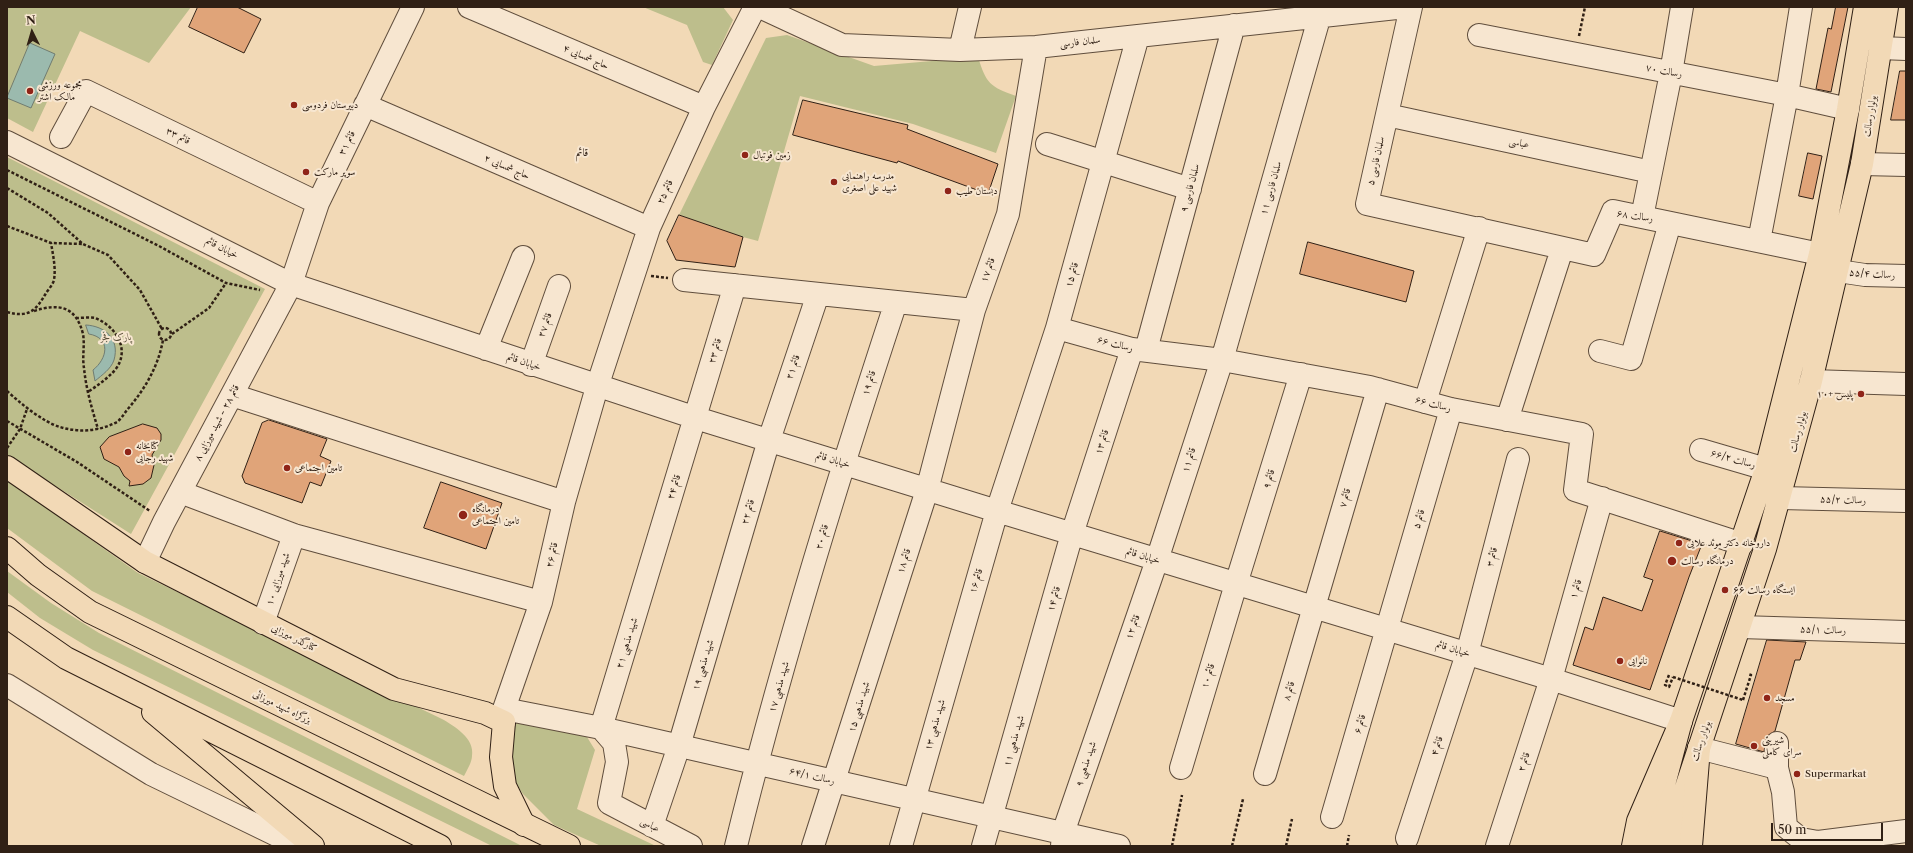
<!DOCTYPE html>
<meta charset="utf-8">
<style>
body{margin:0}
#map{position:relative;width:1913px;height:853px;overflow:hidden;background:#f2d9b6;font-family:"Libre Caslon Text",serif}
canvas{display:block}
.frame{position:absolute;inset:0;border:8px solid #302015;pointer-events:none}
.north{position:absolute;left:12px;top:12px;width:40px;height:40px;-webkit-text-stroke:3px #f7e6d0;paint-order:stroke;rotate:355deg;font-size:11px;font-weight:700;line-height:16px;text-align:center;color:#302015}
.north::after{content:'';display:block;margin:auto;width:14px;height:18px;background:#302015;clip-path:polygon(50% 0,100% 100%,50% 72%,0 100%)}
.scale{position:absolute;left:1771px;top:823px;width:112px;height:18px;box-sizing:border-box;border:2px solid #302015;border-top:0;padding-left:5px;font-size:12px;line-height:14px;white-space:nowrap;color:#302015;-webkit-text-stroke:3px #f7e6d0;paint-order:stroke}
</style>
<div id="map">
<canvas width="1913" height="853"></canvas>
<div class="frame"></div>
<div class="north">N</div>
<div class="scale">50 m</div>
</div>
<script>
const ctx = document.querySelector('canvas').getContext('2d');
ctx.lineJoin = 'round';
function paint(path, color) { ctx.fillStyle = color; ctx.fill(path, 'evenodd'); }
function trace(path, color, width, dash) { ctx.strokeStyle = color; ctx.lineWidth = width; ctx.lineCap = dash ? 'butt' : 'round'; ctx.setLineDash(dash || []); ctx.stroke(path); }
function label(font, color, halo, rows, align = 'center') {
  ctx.font = font + ' "Libre Caslon Text",Amiri,serif'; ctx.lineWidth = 4; ctx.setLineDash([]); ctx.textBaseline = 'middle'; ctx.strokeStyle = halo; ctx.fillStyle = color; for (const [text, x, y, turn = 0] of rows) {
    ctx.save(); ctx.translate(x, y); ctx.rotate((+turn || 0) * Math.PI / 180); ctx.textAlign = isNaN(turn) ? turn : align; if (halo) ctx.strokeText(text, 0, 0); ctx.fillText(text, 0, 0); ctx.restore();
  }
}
const green = new Path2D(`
 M7,7H191L149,63L80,31L33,132L7,118Z
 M643,7H723L733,20L712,65L703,62L687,25Z
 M787,35L874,66L978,57C986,83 990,87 1016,96L996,153L913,124L800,96L758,241L743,237L679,215L766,38Z
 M7,157L265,289L131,534L7,455Z
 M7,480L138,573L442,719C454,726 475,738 472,756C472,762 467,770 464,776L92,591L7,528Z
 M7,571L51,603L99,633L522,846H492L93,650L40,618L7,592Z
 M518,720L587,737L595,750L577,809L656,846H601L554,825L523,794L515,782L508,742Z`);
const water = new Path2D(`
 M30,43L55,54L31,108L7,98Z
 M86,325C105,326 120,339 114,360C111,369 102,375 95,381L93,370C107,359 112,338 89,334Z`);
const building = new Path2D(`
 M198,7H237L261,19L244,53L189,27Z
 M1836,7H1848L1831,92L1816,89L1828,28L1831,29Z
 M1900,71H1906V120H1891Z
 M803,100L908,125L907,129L998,164L988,194L898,161L897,163L793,135Z
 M1808,153L1822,156L1813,199L1799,196Z
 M679,215L743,237L735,267L676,260L667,241Z
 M1308,242L1414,271L1406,302L1300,274Z
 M269,420L327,439L320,456L331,461L321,486L310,482L302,503L245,483L242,476L262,423Z
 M143,424L157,428L161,434V440L152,455L154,465L151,478L143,484L129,486L130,481L124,476L119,467L104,459L100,447L109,437Z
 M441,482L502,503L486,549L424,528Z
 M1660,531L1702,544L1689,577L1650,690L1573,665L1585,627L1593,630L1603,597L1642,611L1653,580L1644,577Z
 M1767,640L1806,642L1800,660H1795L1775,731L1766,737L1764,752L1736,744Z`);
const path = new Path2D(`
 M1579,36L1585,7
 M7,170L159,246L226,283L260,290
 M7,188L48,213L83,244L108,255L140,290L162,329
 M7,226L51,243L83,244
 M651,276L668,278
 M34,311C59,303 76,306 83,334C85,345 82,357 84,368C86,389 92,409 98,429
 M7,312C28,318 36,311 46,293C49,289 53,284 54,280C56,268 53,255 51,243
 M76,318C82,318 89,317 95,318C116,326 131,350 115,370C107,379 98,385 88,392
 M159 334a6 6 0 1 1 12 0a6 6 0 1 1-12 0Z
 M172,334L209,308L226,283
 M7,391C20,403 43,422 60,427C79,433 100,431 117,422C121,419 124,414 127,410C145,389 158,367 163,340
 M7,421L77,462L150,511
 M7,448L20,429L27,409
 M1669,675L1665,685L1669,687L1673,677
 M1743,700L1751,675L1748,674
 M1172,846L1182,795
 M1232,846L1243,799
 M1286,846L1292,819
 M1347,846L1349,835`);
const minor = new Path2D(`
 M469,7L704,107
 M760,7L842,45L960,50L1036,47L1406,7
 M1411,7L1367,204L1594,255L1613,211L1820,254
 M1479,35L1787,95L1848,109
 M1880,48L1906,49
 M960,50L970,7
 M365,105L649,228
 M1387,115L1651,172
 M61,137L86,91L318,203
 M7,142L291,284L696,418L997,511L1551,679L1681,721
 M1047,144L1190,189
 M1862,164L1906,165
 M1642,217L1671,73L1682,7
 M1759,241L1787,95L1801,7
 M1838,271L1865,275L1906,276
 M684,280L974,310
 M1057,328L1132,349L1222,360L1370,387L1451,409L1582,434L1575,490L1742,544
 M486,349L523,257
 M1146,350L1234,25
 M1600,351L1631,359L1670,223
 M531,365L559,286
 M1811,381L1906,384
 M232,395L564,502
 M1425,402L1479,228
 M1507,420L1562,249
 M1701,450L1766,469
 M180,492L294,535L541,602
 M1781,498L1906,501
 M145,562L164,522L291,284L318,203L413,7
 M263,623L294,535
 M1740,627L1906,632
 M7,685L151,774L299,846
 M504,709L601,728L1119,846
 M504,722V709L541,602L564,502L597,387L649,228L704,107L755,7
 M1699,748L1777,768L1783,792L1786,827L1801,839L1818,842L1906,831
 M1181,768L1236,584L1301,374
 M1777,768V743
 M1265,774L1378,389
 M1332,817L1451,409
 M652,826L679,746L769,440L818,294
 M1407,838L1467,654L1518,459
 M691,846L609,803L617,762L614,743L601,728L735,285
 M736,846C781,662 837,481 896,302
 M813,846L927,490L974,310L1008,214L1036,47
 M901,846L997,511L1057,328L1138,36
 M983,846L1072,534L1132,349
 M1062,846L1063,833L1157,560L1222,360L1320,15
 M1497,846L1551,679L1602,498`);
const major = new Path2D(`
 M7,467L145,562L394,689L485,713L504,722L501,757L505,786L524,825
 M1650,846L1653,826L1681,721L1766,469L1820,254L1848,109L1865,7
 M1670,846L1672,830L1765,549L1811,381L1862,164L1887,7`);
const highway = new Path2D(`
 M7,548L38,575L90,612L569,846
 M7,617L66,658L440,846
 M153,712L313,846
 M1633,846L1638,821L1681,721
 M1691,846L1699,748`);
const pathBridge = new Path2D(`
 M1673,677L1743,700`);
const markers = [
 [30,91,4,"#8f2418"],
 [294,105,4,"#8f2418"],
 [745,155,4,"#8f2418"],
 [306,172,4,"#8f2418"],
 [834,182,4,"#8f2418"],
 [948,191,4,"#8f2418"],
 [1861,394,4,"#8f2418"],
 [128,452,4,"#8f2418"],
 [287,468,4,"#8f2418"],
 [463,515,5,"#8f2418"],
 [1679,543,4,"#8f2418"],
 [1672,561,5,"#8f2418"],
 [1725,590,4,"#8f2418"],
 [1620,661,4,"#8f2418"],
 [1767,698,4,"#8f2418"],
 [1754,746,4,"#8f2418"],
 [1797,774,4,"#8f2418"]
];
const streetNames = [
 ["سلمان فارسی",1080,42,-6],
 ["حاج شمسایی ۴",586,57,23],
 ["رسالت ۷۰",1664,71,11],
 ["بولوار رسالت",1870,116,-81],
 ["قائم ۳۳",178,136,26],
 ["قائم ۳۱",347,143,-64],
 ["عباسی",1519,143,12],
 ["سلمان فارسی ۵",1376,161,-77],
 ["حاج شمسایی ۲",507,167,23],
 ["سلمان فارسی ۹",1190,188,-75],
 ["سلمان فارسی ۱۱",1271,188,-74],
 ["قائم ۲۵",665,192,-66],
 ["رسالت ۶۸",1635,216,9],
 ["خیابان قائم",222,248,27],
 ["قائم ۱۷",988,270,-70],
 ["رسالت ۵۵/۴",1872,274,4],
 ["قائم ۱۵",1072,275,-74],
 ["قائم ۲۷",545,325,-71],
 ["رسالت ۶۶",1115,344,15],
 ["قائم ۲۳",715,351,-74],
 ["خیابان قائم",524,362,19],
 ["قائم ۲۱",793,367,-71],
 ["قائم ۱۹",869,383,-72],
 ["رسالت ۶۶",1433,404,15],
 ["قائم ۲۸ - شهید میرزایی ۸",217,423,-62],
 ["بولوار رسالت",1798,432,-75],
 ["قائم ۱۳",1102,442,-72],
 ["رسالت ۶۶/۲",1733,459,16],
 ["خیابان قائم",833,460,17],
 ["قائم ۱۱",1189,460,-72],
 ["قائم ۹",1269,479,-73],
 ["قائم ۲۴",674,487,-73],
 ["قائم ۷",1345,498,-73],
 ["رسالت ۵۵/۲",1843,500,2],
 ["قائم ۲۲",748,512,-74],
 ["قائم ۵",1419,519,-74],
 ["قائم ۲۰",822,537,-74],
 ["قائم ۲۶",552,555,-77],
 ["خیابان قائم",1143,556,17],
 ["قائم ۳",1492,557,-76],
 ["قائم ۱۸",904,561,-72],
 ["شهید میرزایی ۱۰",278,579,-71],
 ["قائم ۱۶",976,581,-73],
 ["قائم ۱",1576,589,-74],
 ["قائم ۱۴",1054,599,-74],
 ["قائم ۱۲",1133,627,-70],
 ["رسالت ۵۵/۱",1823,630,2],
 ["کنارگذر میرزایی",294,638,27],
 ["شهید مذهبی ۲۱",627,643,-73],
 ["خیابان قائم",1453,649,17],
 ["شهید مذهبی ۱۹",703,665,-73],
 ["قائم ۱۰",1208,676,-73],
 ["شهید مذهبی ۱۷",779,687,-74],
 ["قائم ۸",1289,691,-74],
 ["بزرگراه شهید میرزائی",282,707,26],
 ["شهید مذهبی ۱۵",859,707,-73],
 ["قائم ۶",1360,724,-74],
 ["شهید مذهبی ۱۳",935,725,-74],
 ["شهید مذهبی ۱۱",1014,741,-74],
 ["بولوار رسالت",1701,741,-71],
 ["قائم ۴",1437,746,-72],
 ["قائم ۲",1524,762,-72],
 ["شهید مذهبی ۹",1086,764,-72],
 ["رسالت ۶۴/۱",812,776,13],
 ["عباسی",650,825,28]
];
const poiNames = [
 ["مجموعه ورزشی",38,85],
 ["مالک اشتر",38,97],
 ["دبیرستان فردوسی",302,105],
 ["زمین فوتبال",753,155],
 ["سوپر مارکت",314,172],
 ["مدرسه راهنمایی",842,176],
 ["شهید علی اصغری",842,188],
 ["دبستان طیب",956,191],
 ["پلیس +۱۰",1853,394,"right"],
 ["کتابخانه",136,446],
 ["شهید رجایی",136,458],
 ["تامین اجتماعی",295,468],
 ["درمانگاه",472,509],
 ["تامین اجتماعی",472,521],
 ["داروخانه دکتر موئد علایی",1687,543],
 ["درمانگاه رسالت",1681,561],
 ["ایستگاه رسالت ۶۶",1733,590],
 ["نانوایی",1628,661],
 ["مسجد",1775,698],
 ["شیرینی",1762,740],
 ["سرای کاملی",1762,752],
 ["Supermarkat",1805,774]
];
const parkNames = [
 ["پارک فجر",116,337]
];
const neighbourhoodNames = [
 ["قائم",582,153]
];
paint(green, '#bdbe8c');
paint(water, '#9bbaae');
trace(water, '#707c71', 1);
paint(building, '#e0a479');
trace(building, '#302015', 1);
trace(minor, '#604e3d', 24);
trace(major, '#302015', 24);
trace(highway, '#302015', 24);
trace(path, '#302015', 2.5, [3, 2]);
trace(minor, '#f7e6d0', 22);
trace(major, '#f2d9b6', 22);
trace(highway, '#f2d9b6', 22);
trace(pathBridge, '#302015', 2.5, [3, 2]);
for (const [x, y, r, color] of markers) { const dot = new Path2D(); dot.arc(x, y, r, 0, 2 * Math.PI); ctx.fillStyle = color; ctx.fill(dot); trace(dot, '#f7e6d0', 1.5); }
label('10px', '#302015', '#f7e6d0', streetNames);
label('10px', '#302015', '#f7e6d0', poiNames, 'left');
label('italic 10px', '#5a4f39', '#f7e6d0', parkNames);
label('11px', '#302015', '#f7e6d0', neighbourhoodNames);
</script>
